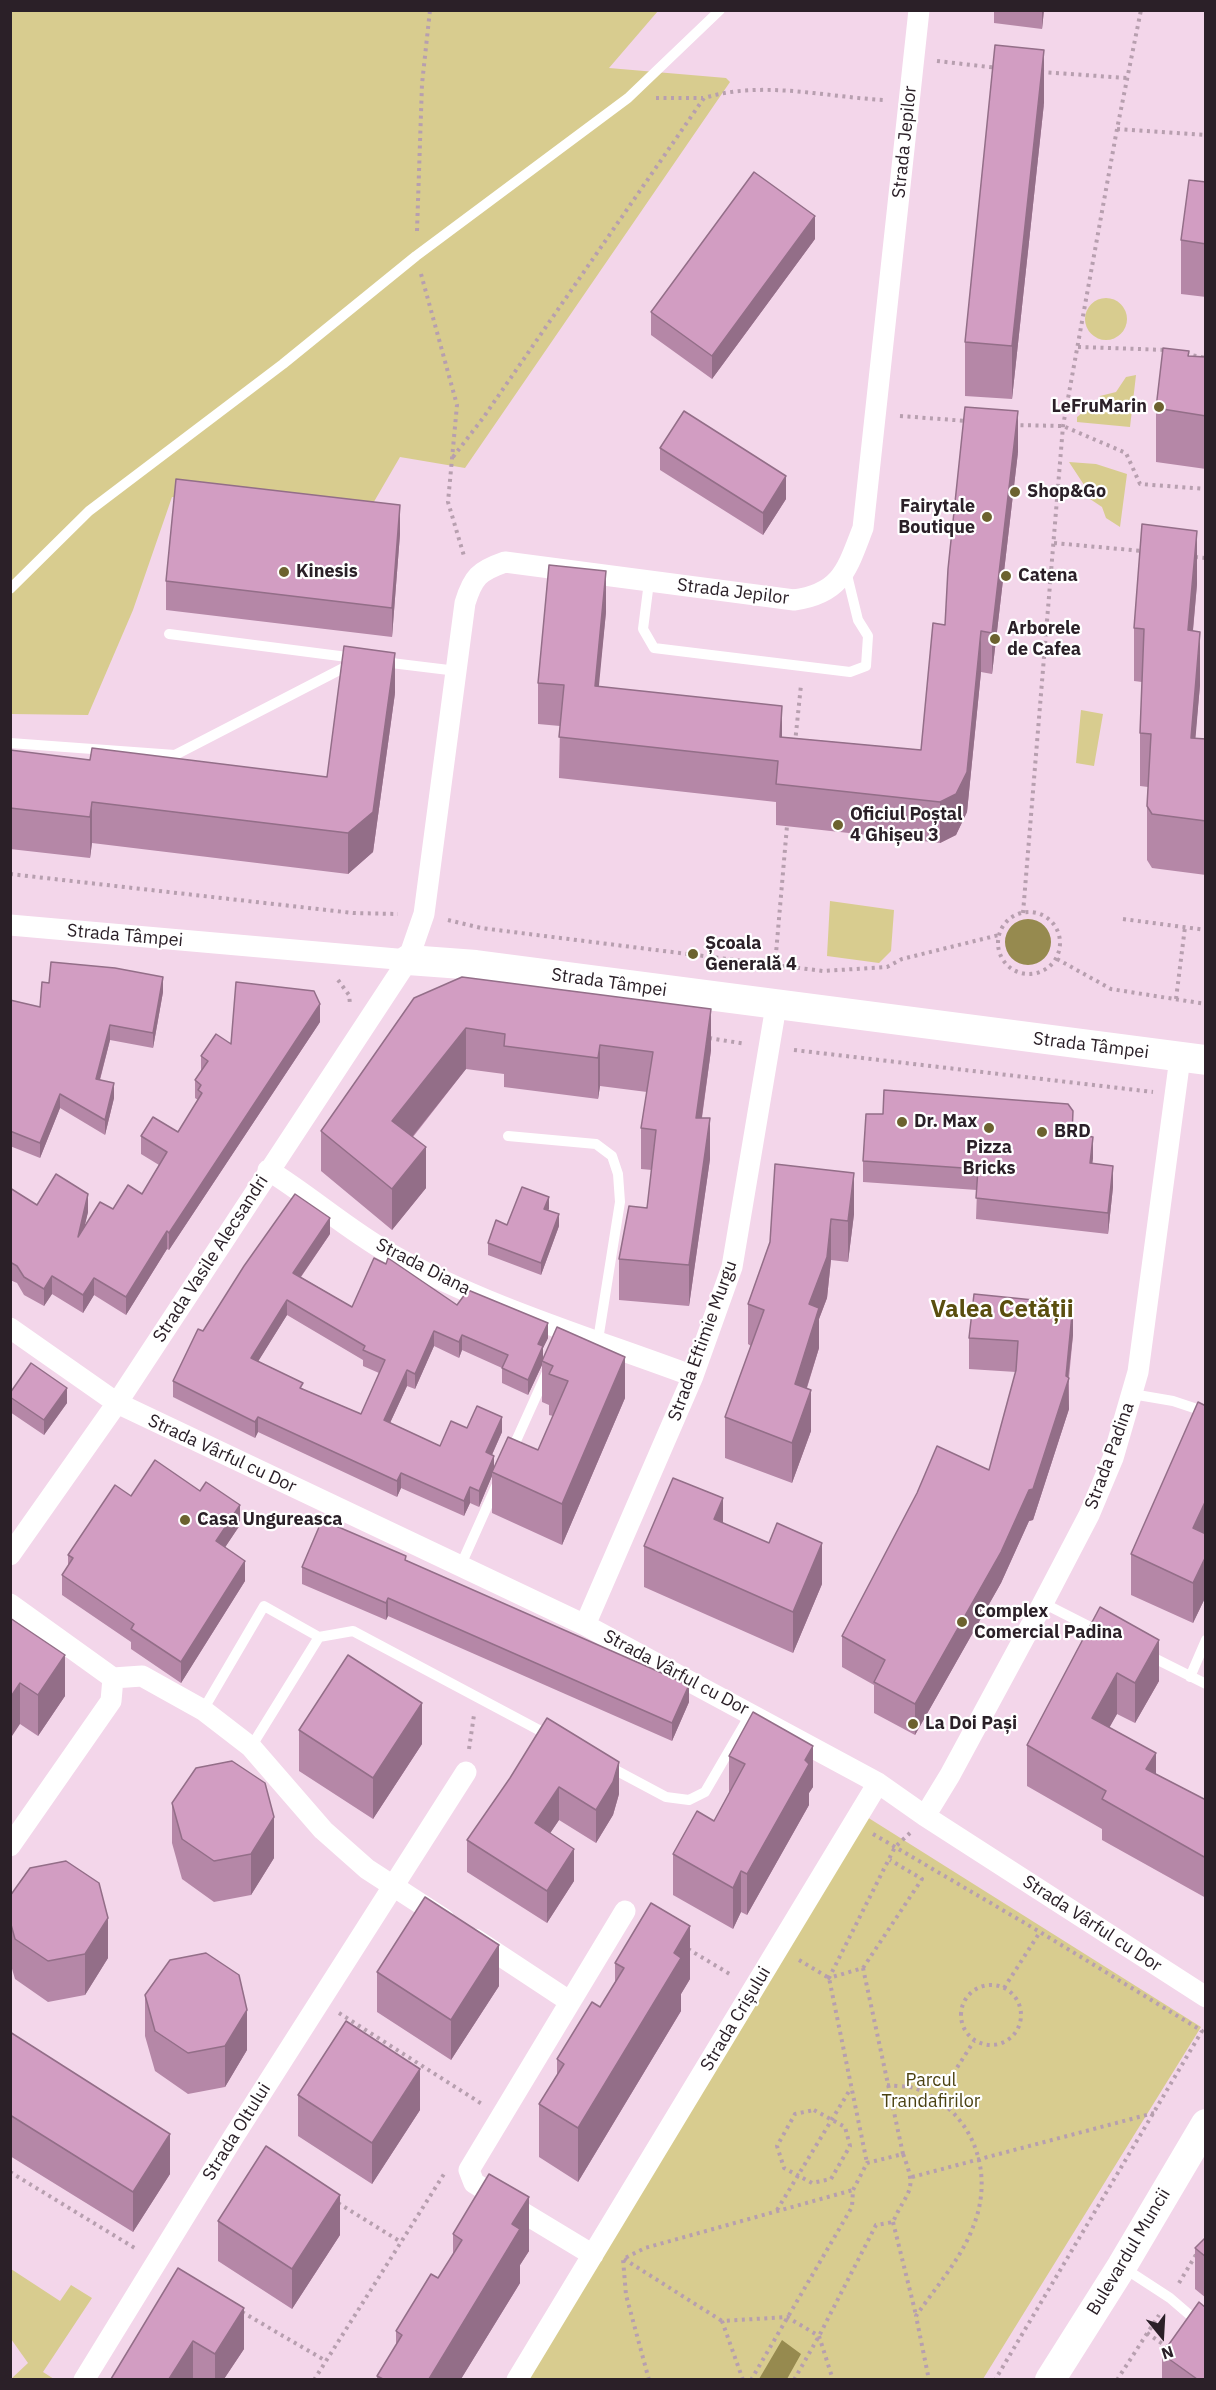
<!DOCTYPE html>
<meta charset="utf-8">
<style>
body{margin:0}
#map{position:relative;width:1216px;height:2390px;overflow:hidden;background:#f3d6ea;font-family:"IBM Plex Sans",sans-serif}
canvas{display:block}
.frame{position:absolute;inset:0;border:12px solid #2b2028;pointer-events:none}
.north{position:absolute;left:1132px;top:2306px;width:60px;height:60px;-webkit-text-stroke:4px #fff;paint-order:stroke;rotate:162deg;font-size:16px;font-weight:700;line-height:24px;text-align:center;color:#2b2028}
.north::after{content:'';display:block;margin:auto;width:21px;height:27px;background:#2b2028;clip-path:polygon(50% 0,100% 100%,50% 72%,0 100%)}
</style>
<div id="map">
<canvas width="1216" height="2390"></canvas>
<div class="frame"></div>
<div class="north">N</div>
</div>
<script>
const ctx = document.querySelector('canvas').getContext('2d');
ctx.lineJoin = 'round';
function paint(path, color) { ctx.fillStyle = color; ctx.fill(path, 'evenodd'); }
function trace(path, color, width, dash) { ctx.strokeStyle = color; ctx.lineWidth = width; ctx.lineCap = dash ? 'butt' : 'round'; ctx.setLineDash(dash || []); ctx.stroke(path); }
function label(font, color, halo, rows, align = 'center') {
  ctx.font = font + ' "IBM Plex Sans",sans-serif'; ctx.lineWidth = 4.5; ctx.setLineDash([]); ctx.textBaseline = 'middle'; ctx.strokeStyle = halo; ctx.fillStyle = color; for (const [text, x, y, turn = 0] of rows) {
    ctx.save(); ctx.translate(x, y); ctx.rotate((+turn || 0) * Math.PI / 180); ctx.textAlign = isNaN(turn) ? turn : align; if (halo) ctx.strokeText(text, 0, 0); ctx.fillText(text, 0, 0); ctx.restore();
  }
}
const green = new Path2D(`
 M11,11H658L609,68L726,78L730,82L465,468L400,457L368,512L172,497L133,610L88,715L11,714Z
 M1085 319a21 21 0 1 1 42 0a21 21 0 1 1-42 0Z
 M1136,375L1130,427L1077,422V417L1086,410L1096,409L1100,396L1116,392L1126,377Z
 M1069,462L1096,464L1127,474L1120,527L1106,518L1102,507L1090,499L1088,491Z
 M1081,710L1103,714L1094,766L1076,763Z
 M830,901L894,910L891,951L879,963L827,956Z
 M867,1817L1201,2027L983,2379L524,2380Z
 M11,2269L60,2301L71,2285L92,2298L43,2372L54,2379H11L28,2363L11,2339Z`);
const water = new Path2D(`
 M1005 942a23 23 0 1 1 46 0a23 23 0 1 1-46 0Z
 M782,2340L801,2354L787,2379H759Z`);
const path = new Path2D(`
 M937,61L998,68
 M1041,72L1127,78
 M656,98H703
 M1117,129L1206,135
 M417,231L422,84L430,10
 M421,274L457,405L448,502L464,556
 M1078,347L1167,350
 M1186,354L1206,358
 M900,416L967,421
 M1013,425L1063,426L1126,453L1140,484L1206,489
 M453,457L483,418L704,98C762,80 825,97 884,100
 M1054,543L1142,551
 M1195,557L1206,558
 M795,743L801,685
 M10,874L353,913L398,914
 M998 943a31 31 0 1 1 62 0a31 31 0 1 1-62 0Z
 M1023,913L1063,426L1117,129L1141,10
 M1123,919L1206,930
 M448,920L481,928L823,971L887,967L902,959L999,935
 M1057,959L1111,989L1206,1004
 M775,965L787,826
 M338,980L349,995L350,1004
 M1176,999L1185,927
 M709,1038L746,1044
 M794,1050L1153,1092
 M469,1749L474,1715
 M873,1834L1040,1932L1202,2031L995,2380
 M688,1949L733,1976
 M799,1960L829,1978L867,2163
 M863,1968L922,1879L890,1860
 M961 2015a30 30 0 1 1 60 0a30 30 0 1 1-60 0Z
 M1004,1988L1040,1932
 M339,2013L482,2104
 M887,2085C895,2086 906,2086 914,2088C972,2109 996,2171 973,2227C961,2259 935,2288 916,2316L929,2380
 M937,2099L974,2041
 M814,2110L845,2127L850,2146L831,2179L812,2183L784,2168L777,2146L795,2114Z
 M903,2154L863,1968L829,1978L895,1847L910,1833
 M10,2172L138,2250
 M912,2177L1154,2113
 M338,2203L401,2242
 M777,2210L851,2088
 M893,2222L916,2315
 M624,2259L722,2321
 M1179,2283L1197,2253
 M242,2312L326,2361
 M1147,2333L1170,2349
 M314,2380L444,2174
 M649,2380L626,2295L623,2259L645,2248L853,2190
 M743,2380L722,2321L787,2317L819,2336L833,2380
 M751,2380L852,2207L853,2190L867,2163L903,2154C918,2193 908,2188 893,2222L876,2225L819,2336L794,2380
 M1117,2380L1159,2315`);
const lane = new Path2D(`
 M649,582L643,629L654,648L850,672L866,666L868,636L858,620L846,571
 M10,589L89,511L283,364L416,256L628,98L720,10
 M169,634L355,658
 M383,662L457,671
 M10,743L175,755L353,663
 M508,1136L596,1144L612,1156L618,1174L620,1202L598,1340
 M1132,1394L1173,1401L1206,1412
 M511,1452L548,1370
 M460,1567L498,1482
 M1043,1603L1102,1633
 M1146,1654L1206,1684
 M1190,1677L1206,1640
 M203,1710L264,1606L319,1637
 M251,1747L319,1637L353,1631L552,1737
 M606,1765L666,1797L689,1800L705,1792L751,1713
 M1124,2268L1170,2298L1206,2329`);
const street = new Path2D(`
 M10,925L408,960
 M268,1170C310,1196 347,1229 389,1253C483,1306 591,1338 693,1376
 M10,1328L117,1403L585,1625L878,1783L925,1816L1206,1997
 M10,1555L117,1403L408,960L424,914L465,603C473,577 479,571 505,562L794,600C842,593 847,569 863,528L919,10
 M10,1604L113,1678L111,1701L10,1846
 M585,1625L693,1376L732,1267L776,1006
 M113,1678L142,1676L203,1710L251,1747L323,1830L367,1869L444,1919
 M925,1816L950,1775L1043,1603L1089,1515L1113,1458L1138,1372L1180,1058
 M475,1939L569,2001
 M593,2255L474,2183L469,2170L625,1911
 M84,2380L234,2136L466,1772
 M517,2380L878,1783`);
const secondary = new Path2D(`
 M408,960L476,965L1206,1060
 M1050,2380L1122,2266L1206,2124`);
const wall = new Path2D(`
 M994,10H1044L1042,29L994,23Z
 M1044,103L1012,399L965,396V342Z
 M1206,182V297L1181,294V240Z
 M815,239L712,379L651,335V312Z
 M1189,356L1206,357V469L1156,462V408Z
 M660,448L786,499L763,535L660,470Z
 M1018,452L992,674L981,672L967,812L956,835L940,843L776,825V802L559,778L560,726L538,724V683L606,612L598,687L782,737L921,750L945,625Z
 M400,534L392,637L166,610V581Z
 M1197,584L1193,631L1200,685L1195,738L1206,739V875L1152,868L1147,860V806L1148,787L1140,786V733L1142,682L1134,681V628Z
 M395,693L373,852L348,874L92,843L90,858L10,849V750L90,760L327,777Z
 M163,992L153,1048L110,1040L100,1080L114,1098L105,1135L60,1108L40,1158L10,1146V1000L40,1007Z
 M414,998L711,1050L702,1118L710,1159L689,1306L619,1300V1259L647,1208L652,1170L641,1169V1128L647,1092L600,1086L598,1099L504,1087V1074L466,1069L413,1137L426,1188L392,1230L321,1171V1131Z
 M320,1022L169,1250L167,1249L126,1315L94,1295L83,1313L52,1294L44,1306L24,1295L17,1283L10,1280V1188L37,1205L88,1212L84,1227L142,1194L159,1165L141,1154V1136L178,1132L198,1100L195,1098V1080L201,1072V1056L231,1044Z
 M1073,1134L1093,1158L1092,1163L1113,1187L1108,1234L976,1219L977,1190L863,1182V1161Z
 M775,1164L854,1214L848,1262L831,1260L827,1298L819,1319V1348L807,1388L811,1431L792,1483L725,1458V1417L751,1346L748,1344V1304L770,1242Z
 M548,1210L559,1226L541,1275L488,1255V1243L507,1225Z
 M330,1234L301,1277L352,1307L457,1305L548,1338L543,1348V1357L625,1398L562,1545L492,1513V1476L479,1507L470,1503L464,1516L401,1488L397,1497L258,1432L255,1438L173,1397V1381L203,1331ZM287,1315L363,1360V1366L379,1373L361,1414L303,1389L258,1361ZM434,1346L459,1358L462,1350L502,1368V1383L528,1395L542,1365V1402L549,1405V1415L553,1416L538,1450L494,1468L492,1455L502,1432L467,1428L440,1446L390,1423L407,1386L415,1389Z
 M1073,1335L1069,1378V1409L1033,1520L1029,1521L1001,1583L915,1735L874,1713V1685L842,1667V1636L989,1470L1016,1372L969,1369V1338Z
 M10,1393L67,1403L44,1435L10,1412Z
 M1206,1406V1596L1193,1623L1131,1595V1554Z
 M131,1496L240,1525L225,1547L245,1581L181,1683L131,1649V1642L62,1595V1575L68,1566V1555Z
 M723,1523L769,1543L822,1584L793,1653L644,1587V1546Z
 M406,1560L689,1702L672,1741L388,1616L386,1620L302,1584V1567Z
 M1100,1607L1159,1681L1135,1723L1117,1714L1109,1727L1156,1774L1206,1800V1898L1102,1840V1829L1027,1786V1745Z
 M10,1618L65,1696L38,1736L20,1724Z
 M299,1730L422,1744L373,1819L299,1771Z
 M729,1756L813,1787L809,1793V1805L747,1915L741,1912L733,1929L673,1895V1854L714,1821L729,1793Z
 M510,1778L619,1794L613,1815L596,1843L559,1820L550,1833L574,1881L547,1923L467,1872V1840Z
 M172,1803L274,1858L251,1895L214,1902L182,1879L172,1843Z
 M10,1896L108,1958L85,1995L48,2002L15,1979L10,1962Z
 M615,1963L690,1979L681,1994V2011L578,2182L539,2157V2104L557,2075V2059L600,2007L615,1982Z
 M377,1972L499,1986L451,2060L377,2012Z
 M145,1995L247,2050L225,2087L188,2094L155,2071L145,2036Z
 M10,2032L170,2174L133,2232L10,2156Z
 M298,2095L420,2110L372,2184L298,2136Z
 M218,2221L340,2235L292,2309L218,2261Z
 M453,2234L529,2251L520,2265V2283L461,2379H377V2376L396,2346V2331L438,2278L453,2255Z
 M1206,2237V2298L1195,2289V2248Z
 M178,2268L244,2349L224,2379H111Z
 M1162,2354L1206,2379H1162Z`);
const shadedWall = new Path2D(`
 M1042,10H1044L1042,29Z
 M1044,50V103L1012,399V346Z
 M815,216V239L712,379V356Z
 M1018,411V452L992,674V633Z
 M786,476V499L763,535V513Z
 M400,505V534L392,637V608Z
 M1197,531V584L1188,684V630Z
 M606,571V612L595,727V686Z
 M981,631V672L967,812L956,835L940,843V802Z
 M1200,632V685L1191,791V738Z
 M395,653V693L373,852L348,874V833Z
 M782,706V747L780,737Z
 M92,802V843L90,858V817Z
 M163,977V992L153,1048V1033Z
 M320,1004V1022L169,1250V1233Z
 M711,1009V1050L696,1159V1118Z
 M110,1025V1040L96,1094V1079Z
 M466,1028V1069L392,1162V1121Z
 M600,1045V1086L598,1099V1058Z
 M114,1083V1098L105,1135V1120Z
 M60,1094V1108L40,1158V1143Z
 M710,1118V1159L689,1306V1265Z
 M1093,1137V1158L1090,1184V1163Z
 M426,1147V1188L392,1230V1189Z
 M1113,1166V1187L1108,1234V1213Z
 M854,1173V1214L848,1262V1221Z
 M88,1194V1212L78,1255V1237Z
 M549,1197V1209L544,1220V1209Z
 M559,1214V1226L541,1275V1263Z
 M330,1218V1234L293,1288V1273Z
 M831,1219V1260L827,1298L819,1319V1348L795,1425V1384L809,1304Z
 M167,1231V1249L126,1315V1297Z
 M52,1276V1294L44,1306V1289Z
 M94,1278V1295L83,1313V1295Z
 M287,1300V1315L251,1373V1358Z
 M1073,1304V1335L1068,1378L1069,1409L1033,1520L1029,1521L1001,1583L915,1735V1704L1066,1376Z
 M548,1323V1338L543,1348V1361H542V1365L528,1395V1380L538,1344Z
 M434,1331V1346L415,1389V1374Z
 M462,1335V1350L459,1358V1342Z
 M625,1357V1398L562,1545V1504Z
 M407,1370V1386L384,1436V1420Z
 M67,1388V1403L44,1435V1420Z
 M811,1390V1431L792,1483V1443Z
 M258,1417V1432L255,1438V1422Z
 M502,1417V1432L486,1468V1452Z
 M494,1456V1472H492V1476L479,1507V1491Z
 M401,1473V1488L397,1497V1481Z
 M470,1487V1503L464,1516V1501Z
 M723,1498V1539L714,1519Z
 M1206,1500V1541L1193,1528Z
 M240,1505V1525L216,1561V1541Z
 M822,1543V1584L793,1653V1612Z
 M1206,1556V1596L1193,1623V1583Z
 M245,1561V1581L181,1683V1662Z
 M388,1598V1616L386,1620V1603Z
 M1159,1640V1681L1135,1723V1683Z
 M65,1655V1696L38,1736V1695Z
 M1117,1673V1714L1092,1759V1718Z
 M20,1683V1724L10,1739V1698Z
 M689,1685V1702L672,1741V1723Z
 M422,1703V1744L373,1819V1778Z
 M813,1746V1787L809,1793V1805L747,1915V1874L805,1760Z
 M1156,1753V1793L1146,1769Z
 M619,1762V1794L613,1815L596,1843V1810Z
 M559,1787V1820L535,1856V1823Z
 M274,1817V1858L251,1895V1854Z
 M574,1849V1881L547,1923V1891Z
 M741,1871V1912L733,1929V1888Z
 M108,1918V1958L85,1995V1954Z
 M690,1926V1979L681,1994V2011L578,2182V2128L674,1953Z
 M499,1945V1986L451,2060V2020Z
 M247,2010V2050L225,2087V2046Z
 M420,2069V2110L372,2184V2143Z
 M170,2134V2174L133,2232V2192Z
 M340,2195V2235L292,2309V2269Z
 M529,2197V2251L520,2265V2283L461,2379H429L512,2224Z
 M244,2308V2349L224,2379H215V2354Z
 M193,2341V2379H169Z`);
const building = new Path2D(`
 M995,45L1044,50L1012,346L965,342Z
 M754,172L815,216L712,356L651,312Z
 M1189,180L1206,182V244L1181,240Z
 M1163,348L1189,351L1188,356L1206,357V416L1156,408Z
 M965,407L1018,411L992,633L981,631L967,772L956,794L940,802L776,784L778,761L559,737L564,685L538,683L549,565L606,571L595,686L782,706L780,737L921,750L933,623L945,625L948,569Z
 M684,411L786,476L763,513L660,448Z
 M176,479L400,505L392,608L166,581Z
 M1142,524L1197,531L1188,630L1200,632L1191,738L1206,739V821L1152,814L1147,806L1151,734L1140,733L1144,629L1134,628Z
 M344,646L395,653L373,812L348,833L92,802L90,817L10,808V750L90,760L92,748L327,777Z
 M51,962L115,968L163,977L153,1033L110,1025L96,1079L114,1083L105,1120L60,1094L40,1143L10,1131V1000L40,1007L42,982L49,983Z
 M462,977L711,1009L696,1118H710L689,1265L619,1259L629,1206L647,1208L656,1130L641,1128L653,1052L600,1045L598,1058L504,1046L505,1034L466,1028L392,1121L426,1147L392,1189L321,1131L414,998Z
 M236,982L314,991L320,1004L169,1233L167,1231L126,1297L94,1278L83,1295L52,1276L44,1289L24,1277L17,1266L10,1262V1188L37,1205L56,1174L88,1194L78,1237L100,1202L113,1209L128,1185L142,1194L167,1152L141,1136L153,1117L178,1132L202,1093L198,1090L201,1085L195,1080L208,1061L201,1056L216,1034L231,1044Z
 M884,1090L1068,1104L1073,1111L1072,1134L1093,1137L1090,1163L1113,1166L1108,1213L976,1198L978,1169L863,1161L866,1114H883Z
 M775,1164L854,1173L848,1221L831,1219L827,1257L809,1304L819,1308L795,1384L811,1390L792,1443L725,1417L764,1310L748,1304L770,1242Z
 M522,1187L549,1197L544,1209L559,1214L541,1263L488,1243L496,1220L507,1225Z
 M295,1194L330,1218L293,1273L352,1307L374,1258L386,1264L388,1258L457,1305L468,1290L548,1323L538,1344L543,1346L528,1380L502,1368L508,1355L462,1335L459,1342L434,1331L415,1374L407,1370L384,1420L440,1446L451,1421L467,1428L477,1406L502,1417L486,1452L494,1456L479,1491L470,1487L464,1501L401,1473L397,1481L258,1417L255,1422L173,1381L198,1329L203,1331L244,1266ZM287,1300L365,1346L363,1350L385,1360L361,1414L300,1388L303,1383L251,1358Z
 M974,1294L1073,1304L1066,1376L1069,1378L1033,1489L1029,1490L1001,1552L915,1704L874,1682L885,1660L842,1636L917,1493L937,1446L989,1470L1016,1370L1018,1341L969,1338Z
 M557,1327L625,1357L562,1504L492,1472L508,1437L538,1450L568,1381L549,1374L553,1366L542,1361Z
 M31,1363L67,1388L44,1420L10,1397V1393Z
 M1198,1402L1206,1406V1500L1193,1528L1206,1534V1556L1193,1583L1131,1554Z
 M155,1460L200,1491L206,1482L240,1505L216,1541L245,1561L181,1662L131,1629L134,1624L62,1575L73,1558L68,1555L115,1485L131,1496Z
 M673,1478L723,1498L714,1519L769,1543L777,1523L822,1543L793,1612L644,1546Z
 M322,1520L406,1556L405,1560L689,1685L672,1723L388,1598L386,1603L302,1567Z
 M1100,1607L1159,1640L1135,1683L1117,1673L1092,1718L1156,1753L1146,1769L1206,1800V1858L1102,1799L1106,1791L1027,1745Z
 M10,1618L65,1655L38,1695L20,1683L10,1698Z
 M348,1655L422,1703L373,1778L299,1730Z
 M753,1712L813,1746L805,1760L809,1764L747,1874L741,1871L733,1888L673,1854L697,1811L714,1821L745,1764L729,1756Z
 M547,1718L619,1762L613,1782L596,1810L559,1787L535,1823L574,1849L547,1891L467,1840L510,1778Z
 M232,1761L265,1783L274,1817L251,1854L214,1861L182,1839L172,1803L196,1768Z
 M66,1861L99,1883L108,1918L85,1954L48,1961L15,1939L10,1921V1896L30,1868Z
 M425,1897L499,1945L451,2020L377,1972Z
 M651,1903L690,1926L674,1953L681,1958L578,2128L539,2104L564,2064L557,2059L592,2002L600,2007L624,1968L615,1963Z
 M206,1953L239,1975L247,2010L225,2046L188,2053L155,2031L145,1995L170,1960Z
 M346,2021L420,2069L372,2143L298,2095Z
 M10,2032L170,2134L133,2192L10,2115Z
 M266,2146L340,2195L292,2269L218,2221Z
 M489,2174L529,2197L512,2224L520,2229L429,2379H383L377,2376L402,2335L396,2331L431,2274L438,2278L462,2240L453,2234Z
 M1206,2237V2257L1195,2248Z
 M178,2268L244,2308L215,2354L193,2341L169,2379H111Z
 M1199,2302L1206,2308V2379H1197L1162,2354Z`);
const markers = [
 [1159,407,6,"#6c622f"],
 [1015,492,6,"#6c622f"],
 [987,517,6,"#6c622f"],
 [284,572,6,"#6c622f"],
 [1006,576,6,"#6c622f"],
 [995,639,6,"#6c622f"],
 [838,825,6,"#6c622f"],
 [693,954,6,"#6c622f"],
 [902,1122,6,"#6c622f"],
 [989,1128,6,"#6c622f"],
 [1042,1132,6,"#6c622f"],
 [185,1520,6,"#6c622f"],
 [962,1622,6,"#6c622f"],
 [913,1724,6,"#6c622f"]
];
const streetNames = [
 ["Strada Jepilor",905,142,-84],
 ["Strada Jepilor",733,592,7],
 ["Strada Tâmpei",125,936,5],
 ["Strada Tâmpei",609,983,8],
 ["Strada Tâmpei",1091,1046,7],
 ["Strada Vasile Alecsandri",211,1259,-57],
 ["Strada Diana",423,1267,27],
 ["Strada Eftimie Murgu",703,1341,-70],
 ["Strada Vârful cu Dor",222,1454,25],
 ["Strada Padina",1110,1456,-70],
 ["Strada Vârful cu Dor",676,1673,28],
 ["Strada Vârful cu Dor",1092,1924,33],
 ["Strada Crișului",736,2019,-59],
 ["Strada Oltului",237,2132,-58],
 ["Bulevardul Muncii",1129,2252,-59]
];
const poiNames = [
 ["LeFruMarin",1147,407,"right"],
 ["Shop&Go",1027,492],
 ["Fairytale",975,507,"right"],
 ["Boutique",975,528,"right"],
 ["Kinesis",296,572],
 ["Catena",1018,576],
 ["Arborele",1007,629],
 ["de Cafea",1007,650],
 ["Oficiul Poștal",850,815],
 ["4 Ghișeu 3",850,836],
 ["Școala",705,944],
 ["Generală 4",705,965],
 ["Dr. Max",914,1122],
 ["BRD",1054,1132],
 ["Pizza",989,1148,"center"],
 ["Bricks",989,1169,"center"],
 ["Casa Ungureasca",197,1520],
 ["Complex",974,1612],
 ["Comercial Padina",974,1633],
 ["La Doi Pași",925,1724]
];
const parkNames = [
 ["Parcul",931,2081],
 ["Trandafirilor",931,2102]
];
const districtNames = [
 ["Valea Cetății",1002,1310]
];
paint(green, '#d8cc8f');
paint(water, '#968a4f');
trace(path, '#b79faf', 4, [3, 4.5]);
trace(lane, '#fff', 10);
trace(street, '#fff', 21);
trace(secondary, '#fff', 30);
paint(wall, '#b587a7');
paint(shadedWall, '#936e88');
paint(building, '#d29dc2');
trace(building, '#936e88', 1.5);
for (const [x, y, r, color] of markers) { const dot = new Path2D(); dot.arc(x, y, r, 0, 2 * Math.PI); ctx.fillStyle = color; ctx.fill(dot); trace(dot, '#fff', 2); }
label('18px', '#2b2028', '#fff', streetNames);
label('bold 18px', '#2b2028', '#fff', poiNames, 'left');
label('18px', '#4b4212', '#fff', parkNames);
label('bold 24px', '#5a4e0f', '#fff', districtNames);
</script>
